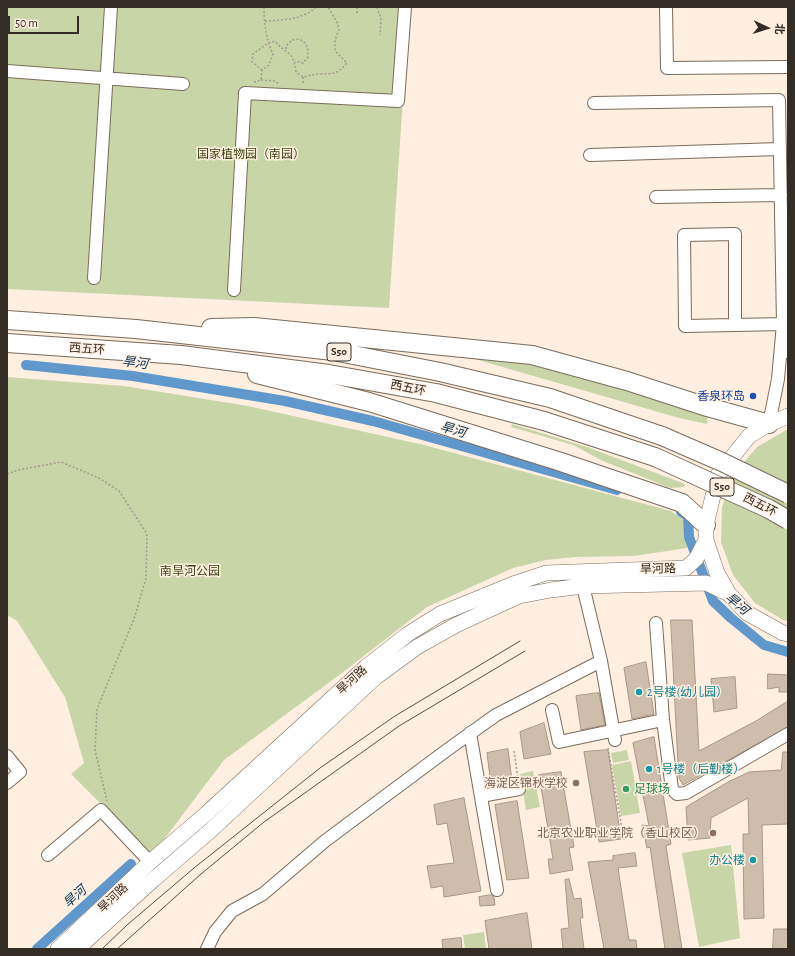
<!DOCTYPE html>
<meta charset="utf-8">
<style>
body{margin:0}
#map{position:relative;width:795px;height:956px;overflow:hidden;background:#feefe1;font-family:"Alegreya Sans","Noto Sans SC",sans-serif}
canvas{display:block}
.frame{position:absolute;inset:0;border:8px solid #342d26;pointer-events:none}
.north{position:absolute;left:747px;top:8px;width:40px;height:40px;-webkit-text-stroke:3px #feefe1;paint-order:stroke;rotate:94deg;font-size:11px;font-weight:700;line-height:16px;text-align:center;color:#342d26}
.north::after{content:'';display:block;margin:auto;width:14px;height:18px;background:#342d26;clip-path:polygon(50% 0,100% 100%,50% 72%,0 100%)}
.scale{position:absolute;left:8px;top:16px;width:71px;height:18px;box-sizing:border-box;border:2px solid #342d26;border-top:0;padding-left:5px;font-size:12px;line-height:14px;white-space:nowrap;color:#342d26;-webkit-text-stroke:3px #feefe1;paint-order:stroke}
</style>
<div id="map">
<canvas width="795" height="956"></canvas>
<div class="frame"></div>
<div class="north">北</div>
<div class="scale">50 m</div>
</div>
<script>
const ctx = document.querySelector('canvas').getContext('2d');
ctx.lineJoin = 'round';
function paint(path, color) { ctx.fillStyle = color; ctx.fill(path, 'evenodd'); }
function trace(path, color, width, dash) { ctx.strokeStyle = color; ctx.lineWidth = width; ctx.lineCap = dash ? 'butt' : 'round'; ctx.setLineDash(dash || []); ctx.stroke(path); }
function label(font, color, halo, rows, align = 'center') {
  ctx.font = font + ' "Alegreya Sans","Noto Sans SC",sans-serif'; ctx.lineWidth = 3; ctx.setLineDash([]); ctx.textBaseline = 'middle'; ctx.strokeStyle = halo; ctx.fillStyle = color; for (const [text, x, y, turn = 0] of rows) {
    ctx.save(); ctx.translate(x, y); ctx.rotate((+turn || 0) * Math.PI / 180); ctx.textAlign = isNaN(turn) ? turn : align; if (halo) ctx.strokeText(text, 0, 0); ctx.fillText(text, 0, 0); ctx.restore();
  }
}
const green = new Path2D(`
 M7,7H409L389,308L7,289Z
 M454,353L527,363L708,414L707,424L679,418Z
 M7,377L124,386L248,406L424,445L671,511L685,521L687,548L634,556L575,557L546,560L513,568L427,607L342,673L224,760L153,854L137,840L71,774L84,763L65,697L17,621L7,615Z
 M512,424L587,447L685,484L684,487L670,488L603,461L573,445L511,427Z
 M788,429V621L783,620L755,603L733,575L721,542L722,507L734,474L757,447Z
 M627,750L629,760L613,763L611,753Z
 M631,761L640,813L621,816L612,765Z
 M533,771L540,807L526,810L520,774Z
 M731,845L740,938L699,947L682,853Z
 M484,932L486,949H465L463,935Z`);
const canal = new Path2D(`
 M26,365L133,376L285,401L373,421L617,490
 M681,512L688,516L689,537L713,601L731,618L764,645L788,652
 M37,949L131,864`);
const building = new Path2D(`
 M671,620H692L699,751L756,721L788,701V727L683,785L679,778L678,764Z
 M646,662L654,714L632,719L624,668Z
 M768,674L788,675V692H779V687L768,689Z
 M735,677L737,708L714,712L711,679Z
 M599,693L605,725L581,730L576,696Z
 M544,723L551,754L524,759L520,732Z
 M654,737L671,844L666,846L682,949H665L650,847L647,848L642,825L649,826L633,743Z
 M508,749L512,781L491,785L487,753Z
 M608,750L621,839L599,842L584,752Z
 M783,752H788V824L762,825L764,918L744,919L743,834H749L748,798L711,818L710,838L688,840L686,807L728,782L749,772L781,770Z
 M561,772L574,847L569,848L573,870L550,874L548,859H553L539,775Z
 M464,798L481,891L444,897L443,886L431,888L427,866L454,863L447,823L437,825L434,805Z
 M517,801L529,878L507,880L495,805Z
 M635,853L637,866L618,868L629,940H636L637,949H604L588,862L613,860V856Z
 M569,879L574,899L581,898L583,918H580L584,949H563L561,929L569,928L565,880Z
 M491,895L494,897L495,905L480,906L479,897Z
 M527,913L532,949H489L485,921Z
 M774,929H788V949H773Z
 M461,938L462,949H443L442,940Z`);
const path = new Path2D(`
 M377,7L381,18L380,35
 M357,13V7
 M265,21C282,20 303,20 316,7
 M286,49V46L292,40L299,39C308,43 308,48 308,57L303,63L295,61
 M262,70L252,62L253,54L268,43L275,41C286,55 294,50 296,72L303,77C308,76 313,74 319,74C334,73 335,76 347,63L335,51V40L339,30L337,22L328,7
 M303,77V85
 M261,80L275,81L279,84
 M254,82L261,80L262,70L269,65L273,54C266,39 264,23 264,7
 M7,474L18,470L61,462L99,478L119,491L147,534L146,578L135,616L97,709L95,750L107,801
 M608,748L624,840
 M514,751L518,779`);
const minor = new Path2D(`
 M666,7L667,68L788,67
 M7,71L183,84
 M594,103L779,100L783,324L685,326L684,235L735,234V325
 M590,155L780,149
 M656,197L781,195
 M94,278L111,7
 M234,290L245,93L398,101L405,7
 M769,424L778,379L783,324L788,352
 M656,623L663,720L672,789L677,794L686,793L788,734
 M601,661L615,740
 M552,710L559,742L663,720
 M470,733L497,890
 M7,756L20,772L7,783
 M481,796L519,789
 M48,855L101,810L150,862
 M207,949L215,932L232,911L263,894L325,841L447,750L496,715L601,661L583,586`);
const major = new Path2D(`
 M788,416L769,424L749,436L718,475L706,525V540L717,573L729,594L747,613L783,633L788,634
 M58,949L150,862L206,814L366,667L408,634L440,614L516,583L546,573L686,568L696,559L706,540
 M77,949L153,880L210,831L376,677L417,647L456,625L519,596L551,590L583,586L706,583L729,594`);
const highway = new Path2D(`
 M7,320L136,329L333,351L440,372L550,398L662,436
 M211,328L254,327L532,355L627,381L704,406L769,424
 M7,343L181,355L329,374L436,393L544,421L655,457
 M257,374L369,402L561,462L682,503L706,525`);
const tram = new Path2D(`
 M102,949L127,925L194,868L320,768L395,716L520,641
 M117,949L201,874L264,822L399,726L525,651`);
const highwayBridge = new Path2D(`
 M662,436L722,462L788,494
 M655,457L769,509L788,520`);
const markers = [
 [753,396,4,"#1a4fb4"],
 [639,692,4,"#0f9aa8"],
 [649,769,4,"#0f9aa8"],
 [576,783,4,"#8d6e63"],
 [626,789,4,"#2e9e5b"],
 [713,833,4,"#8d6e63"],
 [753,860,4,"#0f9aa8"]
];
const shields = [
 [339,352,24],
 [722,487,24]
];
const shieldNames = [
 ["S50",339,352],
 ["S50",722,487]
];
const parkNames = [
 ["国家植物园（南园）",251,154],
 ["南旱河公园",190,571]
];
const streetNames = [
 ["西五环",87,349,4],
 ["西五环",408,388,11],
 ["西五环",760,505,27],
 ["旱河路",658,569,-1],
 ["旱河路",352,680,-42],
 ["旱河路",113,898,-43]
];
const transitNames = [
 ["香泉环岛",745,396]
];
const cultureNames = [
 ["2号楼(幼儿园）",647,692],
 ["1号楼（后勤楼）",657,769],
 ["办公楼",745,860,"right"]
];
const educationNames = [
 ["海淀区锦秋学校",568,783],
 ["北京农业职业学院（香山校区）",705,833]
];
const leisureNames = [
 ["足球场",634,789]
];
const waterNames = [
 ["旱河",135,363,8],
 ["旱河",453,430,16],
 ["旱河",737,604,40],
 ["旱河",75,897,-42]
];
paint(green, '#c8d6a7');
trace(canal, '#6198cb', 10);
paint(building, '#cfbdac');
trace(building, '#a89786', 1);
trace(minor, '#7b6b5b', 14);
trace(major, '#7b6b5b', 16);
trace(highway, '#7b6b5b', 20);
trace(path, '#a4998e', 1.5, [2, 2]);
trace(minor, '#fff', 12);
trace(major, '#fff', 15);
trace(highway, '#fff', 18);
trace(tram, '#584f47', 1);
trace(highwayBridge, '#7b6b5b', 20, []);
trace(highwayBridge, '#fff', 18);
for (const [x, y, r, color] of markers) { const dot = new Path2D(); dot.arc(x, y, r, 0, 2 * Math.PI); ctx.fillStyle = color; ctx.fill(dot); trace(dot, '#feefe1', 1.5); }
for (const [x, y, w] of shields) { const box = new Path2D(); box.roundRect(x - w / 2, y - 9, w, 18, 3); ctx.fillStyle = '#feefe1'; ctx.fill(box); trace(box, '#342d26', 1); }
label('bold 11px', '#342d26', null, shieldNames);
label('12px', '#38440f', '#feefe1', parkNames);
label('12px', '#342d26', '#feefe1', streetNames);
label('12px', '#164399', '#feefe1', transitNames, 'right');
label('12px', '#0d838f', '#feefe1', cultureNames, 'left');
label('12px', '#785e54', '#feefe1', educationNames, 'right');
label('12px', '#27864d', '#feefe1', leisureNames, 'left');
label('italic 13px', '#043052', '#feefe1', waterNames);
</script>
